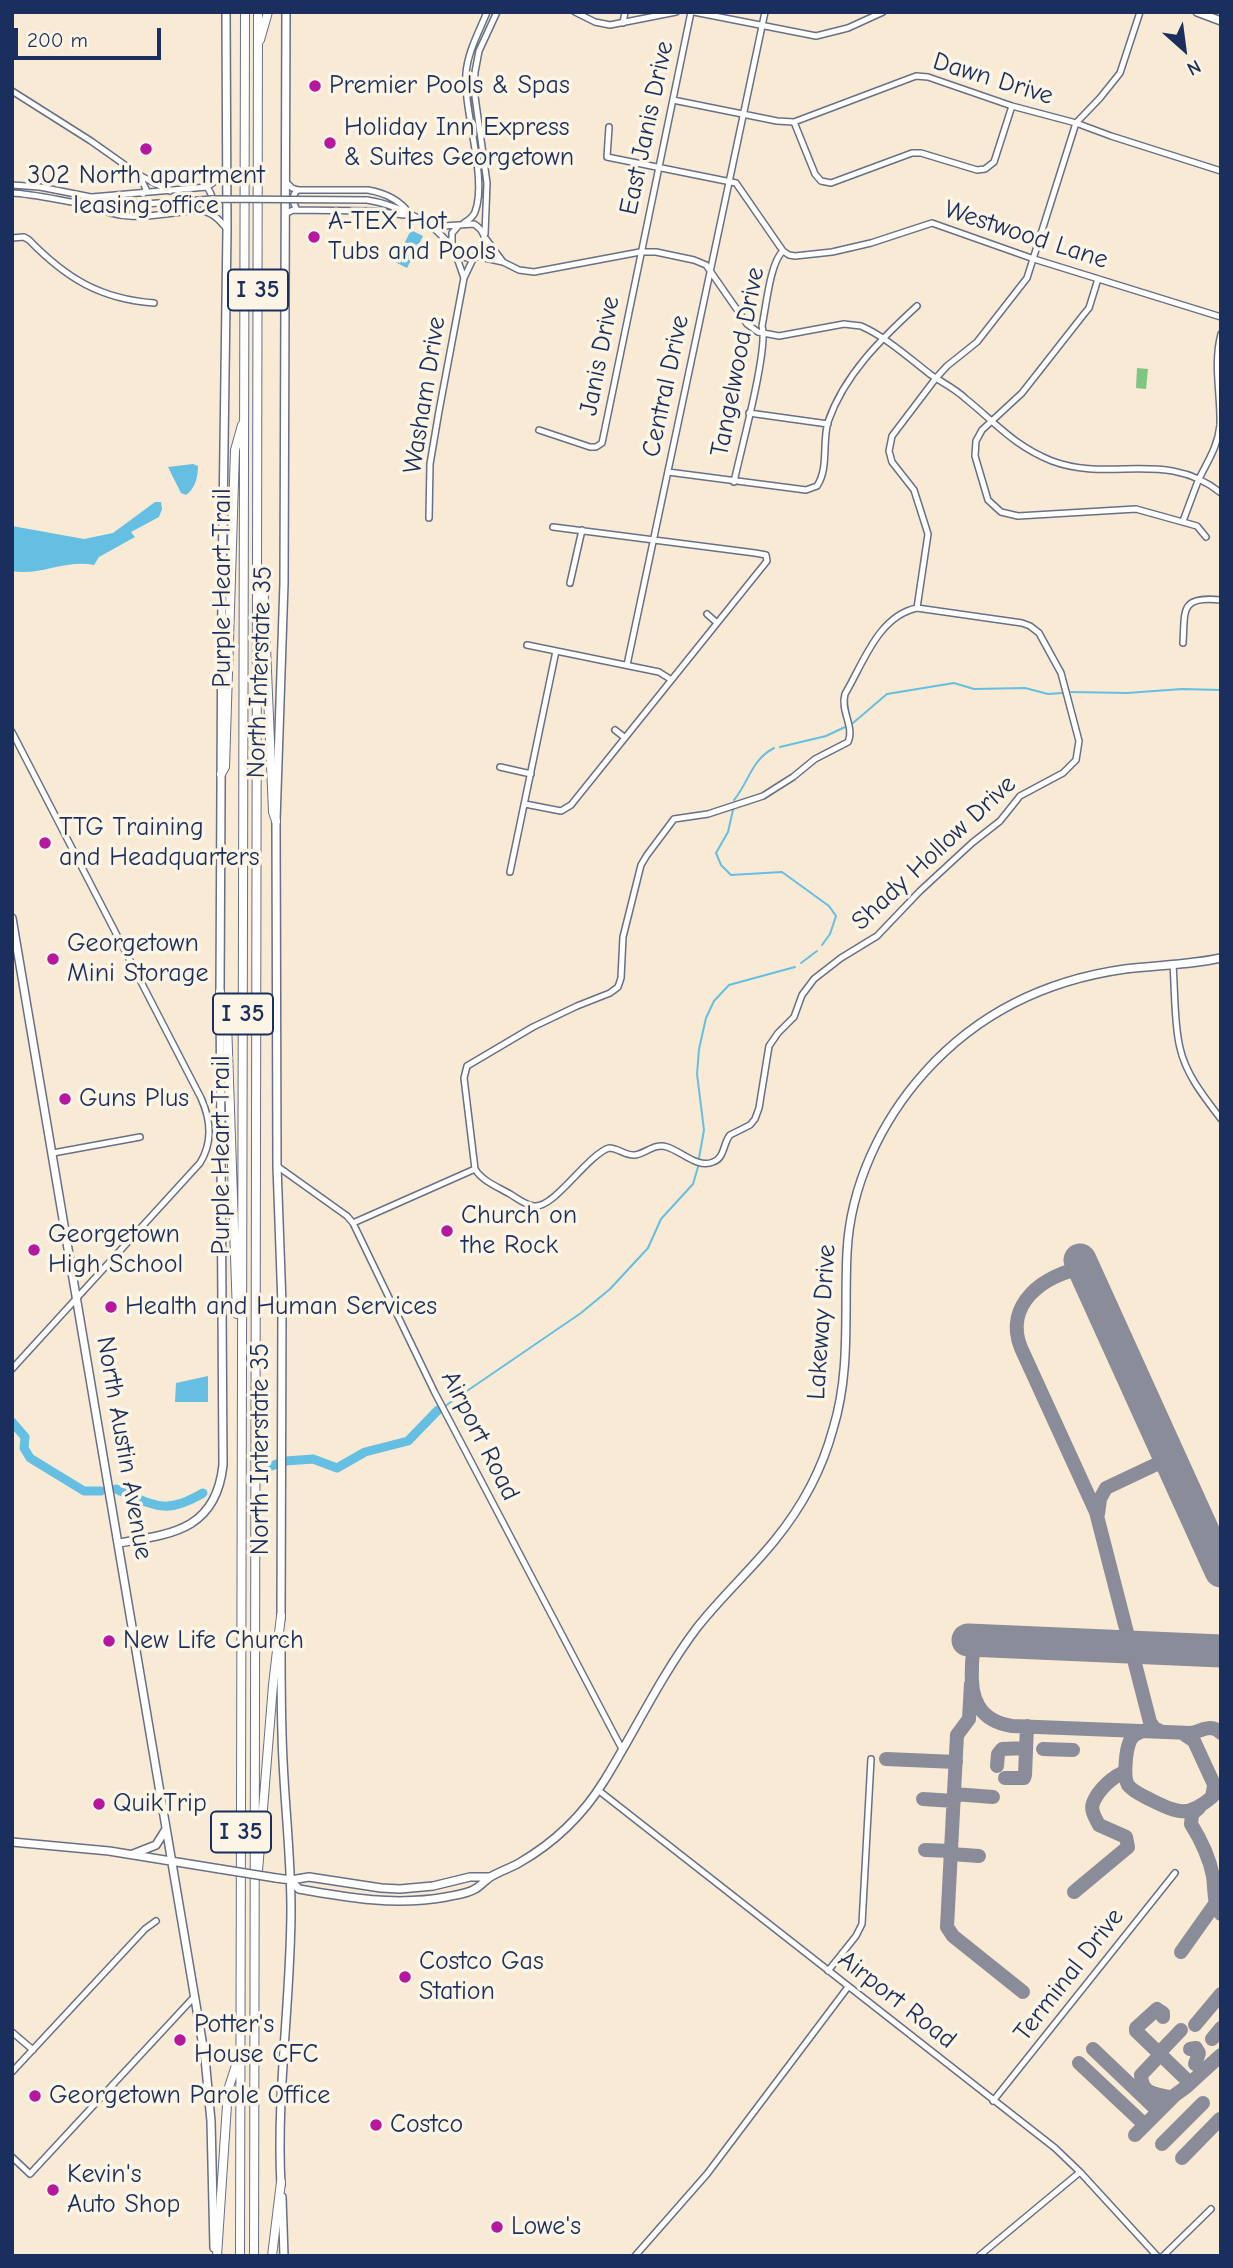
<!DOCTYPE html>
<style>
body{margin:0}
#map{position:relative;width:1233px;height:2268px;overflow:hidden;background:#f8ead4;font-family:"Comic Neue",sans-serif}
canvas{display:block}
.frame{position:absolute;inset:0;border:14px solid #1b2f5e;pointer-events:none}
.north{position:absolute;left:1149px;top:14px;width:70px;height:70px;-webkit-text-stroke:5px #fcf5e5;paint-order:stroke;rotate:152deg;font-size:19px;font-weight:700;line-height:28px;text-align:center;color:#1b2f5e}
.north::after{content:'';display:block;margin:auto;width:24px;height:32px;background:#1b2f5e;clip-path:polygon(50% 0,100% 100%,50% 72%,0 100%)}
.scale{position:absolute;left:14px;top:28px;width:147px;height:32px;box-sizing:border-box;border:4px solid #1b2f5e;border-top:0;padding-left:9px;font-size:21px;line-height:24px;white-space:nowrap;color:#1b2f5e;-webkit-text-stroke:5px #fcf5e5;paint-order:stroke}
</style>
<div id="map">
<canvas width="1233" height="2268"></canvas>
<div class="frame"></div>
<div class="north">N</div>
<div class="scale">200 m</div>
</div>
<script>
const ctx = document.querySelector('canvas').getContext('2d');
ctx.lineJoin = 'round';
function paint(path, color) { ctx.fillStyle = color; ctx.fill(path, 'evenodd'); }
function trace(path, color, width, dash) { ctx.strokeStyle = color; ctx.lineWidth = width; ctx.lineCap = dash ? 'butt' : 'round'; ctx.setLineDash(dash || []); ctx.stroke(path); }
function label(font, color, halo, rows, align = 'center') {
  ctx.font = font + ' "Comic Neue",sans-serif'; ctx.lineWidth = 7; ctx.setLineDash([]); ctx.textBaseline = 'middle'; ctx.strokeStyle = halo; ctx.fillStyle = color; for (const [text, x, y, turn = 0] of rows) {
    ctx.save(); ctx.translate(x, y); ctx.rotate((+turn || 0) * Math.PI / 180); ctx.textAlign = isNaN(turn) ? turn : align; if (halo) ctx.strokeText(text, 0, 0); ctx.fillText(text, 0, 0); ctx.restore();
  }
}
const green = new Path2D(`
 M1137,368L1148,369L1146,389L1136,388Z`);
const water = new Path2D(`
 M411,230L423,236L407,268L395,262Z
 M193,464L198,466C198,477 195,489 186,495L181,493L168,467Z
 M155,502H161L162,509L159,517L131,532L135,537L99,557L94,565C67,559 40,576 12,571V526L84,539L113,533Z
 M208,1376V1402H175L176,1383Z`);
const stream = new Path2D(`
 M1071,692L1127,693L1182,689L1221,690
 M853,723L887,694L954,683L974,689L1025,688L1048,694L1062,693
 M780,747L826,736L845,727
 M734,800C749,782 751,760 774,748
 M733,810L728,832L716,853L721,865L731,875L782,872L829,906L836,916L830,934L822,945
 M801,963L817,951
 M699,1158L704,1130L697,1074L699,1049L706,1018L714,1001L729,985L795,967
 M445,1406L581,1313L610,1289L648,1248L661,1219L693,1184L698,1167`);
const river = new Path2D(`
 M12,1422L25,1437L24,1448L30,1458L84,1491H101
 M286,1461L313,1459L337,1468L365,1452L408,1441L438,1410
 M266,1468L277,1464
 M116,1489C154,1505 164,1516 203,1493`);
const taxiway = new Path2D(`
 M1083,1268C1045,1274 1003,1304 1021,1348L1096,1512L1150,1722L1154,1728L1162,1732
 M1159,1463L1165,1455L1163,1445
 M1098,1514L1100,1499L1106,1488L1159,1463H1167L1175,1471
 M980,1640C973,1649 972,1656 972,1667C970,1697 978,1721 1012,1726L1191,1733C1202,1731 1211,1723 1221,1733
 M971,1684L969,1719L957,1735L947,1927L953,1936L1023,1992
 M1143,1731C1137,1733 1132,1735 1130,1741C1126,1749 1123,1777 1128,1785C1133,1792 1144,1796 1151,1800C1178,1813 1187,1818 1212,1797L1214,1786
 M1182,1733L1194,1741L1218,1793
 M1043,1749L1073,1750
 M886,1759L956,1762
 M997,1766L998,1754L1002,1749L1026,1748
 M1005,1778H1024L1025,1775L1027,1726
 M954,1794L993,1797
 M923,1799L954,1801
 M1199,1808L1192,1814L1191,1824C1201,1840 1209,1856 1213,1876C1215,1890 1213,1902 1221,1914
 M925,1850L951,1851
 M951,1854L979,1856
 M1074,1892L1128,1847L1126,1837L1099,1825C1096,1819 1090,1811 1093,1803C1098,1790 1113,1776 1125,1772
 M1181,1952L1215,1904
 M1163,2017V2013L1157,2009L1136,2028V2031L1190,2083
 M1195,2025L1221,1994
 M1212,2039L1221,2028
 M1093,2049L1158,2111
 M1190,2049L1196,2048L1199,2053L1195,2064
 M1159,2053L1181,2030
 M1160,2055L1141,2075C1142,2095 1155,2093 1172,2098
 M1079,2063L1145,2125
 M1135,2135L1175,2095L1186,2087L1221,2055
 M1162,2144L1203,2103
 M1182,2158L1220,2119`);
const runway = new Path2D(`
 M1080,1260L1221,1571
 M968,1640L1221,1651`);
const minor = new Path2D(`
 M575,12L595,22L610,25L676,12
 M694,12L816,36L848,28L883,12
 M623,23L625,12
 M12,91L91,141L139,175L170,191
 M673,100L777,121L794,122L916,76L928,77L1012,106L1076,123L1111,136L1221,171
 M794,122L815,174L821,181L831,183L912,153H921L977,170L985,169L994,162L1012,106
 M609,127L607,157L736,183L783,251L789,255L795,256L832,252L871,243L932,223L1034,259L1221,317
 M139,175L146,189L143,194
 M286,182L292,188L298,190H368C385,193 399,199 409,213
 M12,185L40,187L106,200L144,204
 M12,193C48,194 116,217 145,204
 M92,197L207,187L221,177L226,170
 M367,200C393,204 427,219 444,238C450,244 453,254 463,257C484,264 494,236 474,224L459,225L452,233V248
 M93,205C122,225 164,213 198,210C212,212 218,218 227,229
 M297,210C293,203 291,195 298,190
 M206,211C216,204 213,196 207,187
 M285,214L293,210L374,211L404,215
 M428,223L444,226L459,225
 M464,223C469,220 473,217 475,212C488,179 463,111 466,73C468,51 479,32 487,12
 M485,234L487,183L474,89L475,72L479,51L497,12
 M12,238L24,237L29,240C66,278 100,299 154,303
 M486,239L503,262
 M456,255L464,278
 M476,256L503,262L519,270L534,272L640,252H656L694,260L706,265L747,324L758,332L779,336L844,324L861,326C886,337 909,358 931,375C943,383 956,389 966,399C996,423 1014,446 1052,461C1111,483 1167,449 1221,493
 M1098,279L1089,308L1084,314L1022,393L982,430L976,441L975,456L988,500L1001,512L1018,516L1136,509L1197,526L1206,537
 M749,413L828,424
 M539,430L590,447H596L602,443L691,12
 M668,472L806,490L817,486C829,468 822,442 828,422C844,375 881,339 917,306
 M734,482C740,453 769,348 762,326C766,308 770,262 783,251
 M429,518L430,464L439,411L464,278L474,257
 M1183,521C1188,508 1193,494 1198,481C1207,462 1218,447 1220,425C1221,394 1213,365 1221,334
 M570,583L582,530
 M917,608L1022,623L1030,626L1039,633L1061,673L1079,741L1076,760L1063,773L1020,796L1000,821L972,843L920,891L877,936L841,958L814,979L802,995L794,1017L778,1033L769,1046L759,1108L755,1119L750,1125L730,1135C723,1143 725,1158 713,1162C698,1169 681,1151 667,1147C654,1143 647,1153 635,1155C626,1156 618,1148 609,1148C587,1155 554,1209 534,1206C525,1205 517,1198 510,1194C498,1187 482,1181 475,1169L464,1078L467,1066L533,1027L577,1006L610,993L618,987L621,978L623,937L641,865L647,855L674,819L708,814L763,796L793,777L815,759L848,742C855,727 840,711 845,694C863,664 878,616 917,608Z
 M917,608L928,534L914,490L892,462L889,451L892,436L936,378L947,366L977,342L1027,278L1076,123L1100,98L1120,73L1140,12
 M707,614L716,622
 M1183,643C1185,609 1180,596 1221,600
 M527,645L659,672L670,679
 M627,665L765,12
 M615,730L624,737
 M12,732L201,1098C211,1120 213,1142 200,1163L12,1369
 M500,767L531,774
 M525,804L561,811L571,805L767,561L766,555L755,553L553,527
 M510,872L556,651
 M1173,965C1175,990 1174,1024 1180,1048C1186,1075 1205,1098 1221,1119
 M53,1153L140,1137
 M277,1166L347,1216L353,1223L435,1393L622,1749
 M353,1223L475,1169
 M598,1790L1055,2148L1080,2172L1157,2256
 M828,1971L856,1936L862,1924L871,1759
 M12,2032L33,2050
 M12,2072L145,1929L156,1921
 M993,2101L1175,1873
 M12,2157L30,2174L195,1996
 M635,2256L707,2174L848,1987
 M979,2256L1080,2172
 M1163,2256L1211,2209`);
const major = new Path2D(`
 M1197,12L1221,21
 M12,918L205,2058L211,2121L214,2248
 M119,1543C172,1534 216,1530 223,1465L220,992L222,589L227,230L226,12
 M281,1619L282,1305L277,1166L276,821L284,583L286,12
 M12,1842L109,1851L220,1869
 M133,1854L156,1845L166,1829
 M276,1878L291,1880L309,1877L381,1888L400,1889L433,1886L470,1877H489
 M291,1881L299,1889C349,1898 396,1906 446,1897C455,1895 467,1894 475,1889C481,1886 486,1879 492,1876C501,1871 510,1868 519,1863C554,1843 583,1815 604,1781C635,1731 660,1677 696,1629C720,1598 750,1571 775,1540C801,1508 822,1470 833,1429C851,1371 844,1312 847,1253C850,1186 881,1121 925,1072C978,1013 1047,980 1125,969C1157,965 1189,965 1221,958
 M281,2185C276,2093 291,2001 291,1909C291,1850 283,1792 282,1733C281,1702 281,1670 281,1638
 M282,2197L284,2256`);
const highway = new Path2D(`
 M260,40L268,12
 M263,577L273,812L276,821
 M221,774L225,767L235,450L242,425
 M220,992L227,1022L237,1314
 M258,1871L273,1685L281,1616
 M217,2256L228,2090L238,2059
 M240,2256L245,12
 M254,2256L258,12
 M272,2256L281,2182`);
const minorBridge = new Path2D(`
 M145,204L212,199L367,200`);
const majorBridge = new Path2D(`
 M220,1869L276,1878`);
const markers = [
 [315,86,7,"#b5179e"],
 [330,143,7,"#b5179e"],
 [146,149,7,"#b5179e"],
 [314,237,7,"#b5179e"],
 [45,843,7,"#b5179e"],
 [53,959,7,"#b5179e"],
 [65,1099,7,"#b5179e"],
 [447,1231,7,"#b5179e"],
 [34,1250,7,"#b5179e"],
 [111,1307,7,"#b5179e"],
 [109,1641,7,"#b5179e"],
 [99,1804,7,"#b5179e"],
 [405,1977,7,"#b5179e"],
 [180,2040,7,"#b5179e"],
 [35,2096,7,"#b5179e"],
 [376,2125,7,"#b5179e"],
 [53,2190,7,"#b5179e"],
 [497,2227,7,"#b5179e"]
];
const shields = [
 [258,290,60],
 [243,1014,60],
 [241,1832,60]
];
const shieldNames = [
 ["I 35",258,290],
 ["I 35",243,1014],
 ["I 35",241,1832]
];
const streetNames = [
 ["Dawn Drive",993,79,17],
 ["East Janis Drive",647,128,-78],
 ["Westwood Lane",1026,235,18],
 ["Janis Drive",600,356,-79],
 ["Tangelwood Drive",738,362,-79],
 ["Central Drive",666,386,-78],
 ["Washam Drive",425,395,-81],
 ["Purple Heart Trail",223,588,-90],
 ["North Interstate 35",260,672,-88],
 ["Shady Hollow Drive",934,853,-43],
 ["Purple Heart Trail",222,1155,-90],
 ["Lakeway Drive",822,1322,-86],
 ["Airport Road",480,1436,63],
 ["North Austin Avenue",124,1448,80],
 ["North Interstate 35",261,1449,-90],
 ["Terminal Drive",1069,1975,-52],
 ["Airport Road",897,2000,38]
];
const poiNames = [
 ["Premier Pools & Spas",329,86],
 ["Holiday Inn Express",344,128],
 ["& Suites Georgetown",344,158],
 ["302 North apartment",146,176,"center"],
 ["leasing office",146,206,"center"],
 ["A-TEX Hot",328,222],
 ["Tubs and Pools",328,252],
 ["TTG Training",59,828],
 ["and Headquarters",59,858],
 ["Georgetown",67,944],
 ["Mini Storage",67,974],
 ["Guns Plus",79,1099],
 ["Church on",461,1216],
 ["the Rock",461,1246],
 ["Georgetown",48,1235],
 ["High School",48,1265],
 ["Health and Human Services",125,1307],
 ["New Life Church",123,1641],
 ["QuikTrip",113,1804],
 ["Costco Gas",419,1962],
 ["Station",419,1992],
 ["Potter's",194,2025],
 ["House CFC",194,2055],
 ["Georgetown Parole Office",49,2096],
 ["Costco",390,2125],
 ["Kevin's",67,2175],
 ["Auto Shop",67,2205],
 ["Lowe's",511,2227]
];
paint(green, '#7ec682');
paint(water, '#64bfe2');
trace(stream, '#64bfe2', 2);
trace(river, '#64bfe2', 9);
trace(taxiway, '#8a8c99', 14);
trace(runway, '#8a8c99', 33);
trace(minor, '#687087', 8);
trace(major, '#687087', 10);
trace(highway, '#687087', 10);
trace(minor, '#fff', 5);
trace(major, '#fff', 7);
trace(highway, '#fff', 8);
trace(minorBridge, '#687087', 8, []);
trace(majorBridge, '#687087', 10, []);
trace(minorBridge, '#fff', 5);
trace(majorBridge, '#fff', 7);
for (const [x, y, r, color] of markers) { const dot = new Path2D(); dot.arc(x, y, r, 0, 2 * Math.PI); ctx.fillStyle = color; ctx.fill(dot); trace(dot, '#fcf5e5', 2.5); }
for (const [x, y, w] of shields) { const box = new Path2D(); box.roundRect(x - w / 2, y - 20.5, w, 41, 5); ctx.fillStyle = '#fcf5e5'; ctx.fill(box); trace(box, '#1b2f5e', 2); }
label('bold 24px', '#1b2f5e', null, shieldNames);
label('26px', '#1b2f5e', '#fcf5e5', streetNames);
label('26px', '#1b2f5e', '#fcf5e5', poiNames, 'left');
</script>
